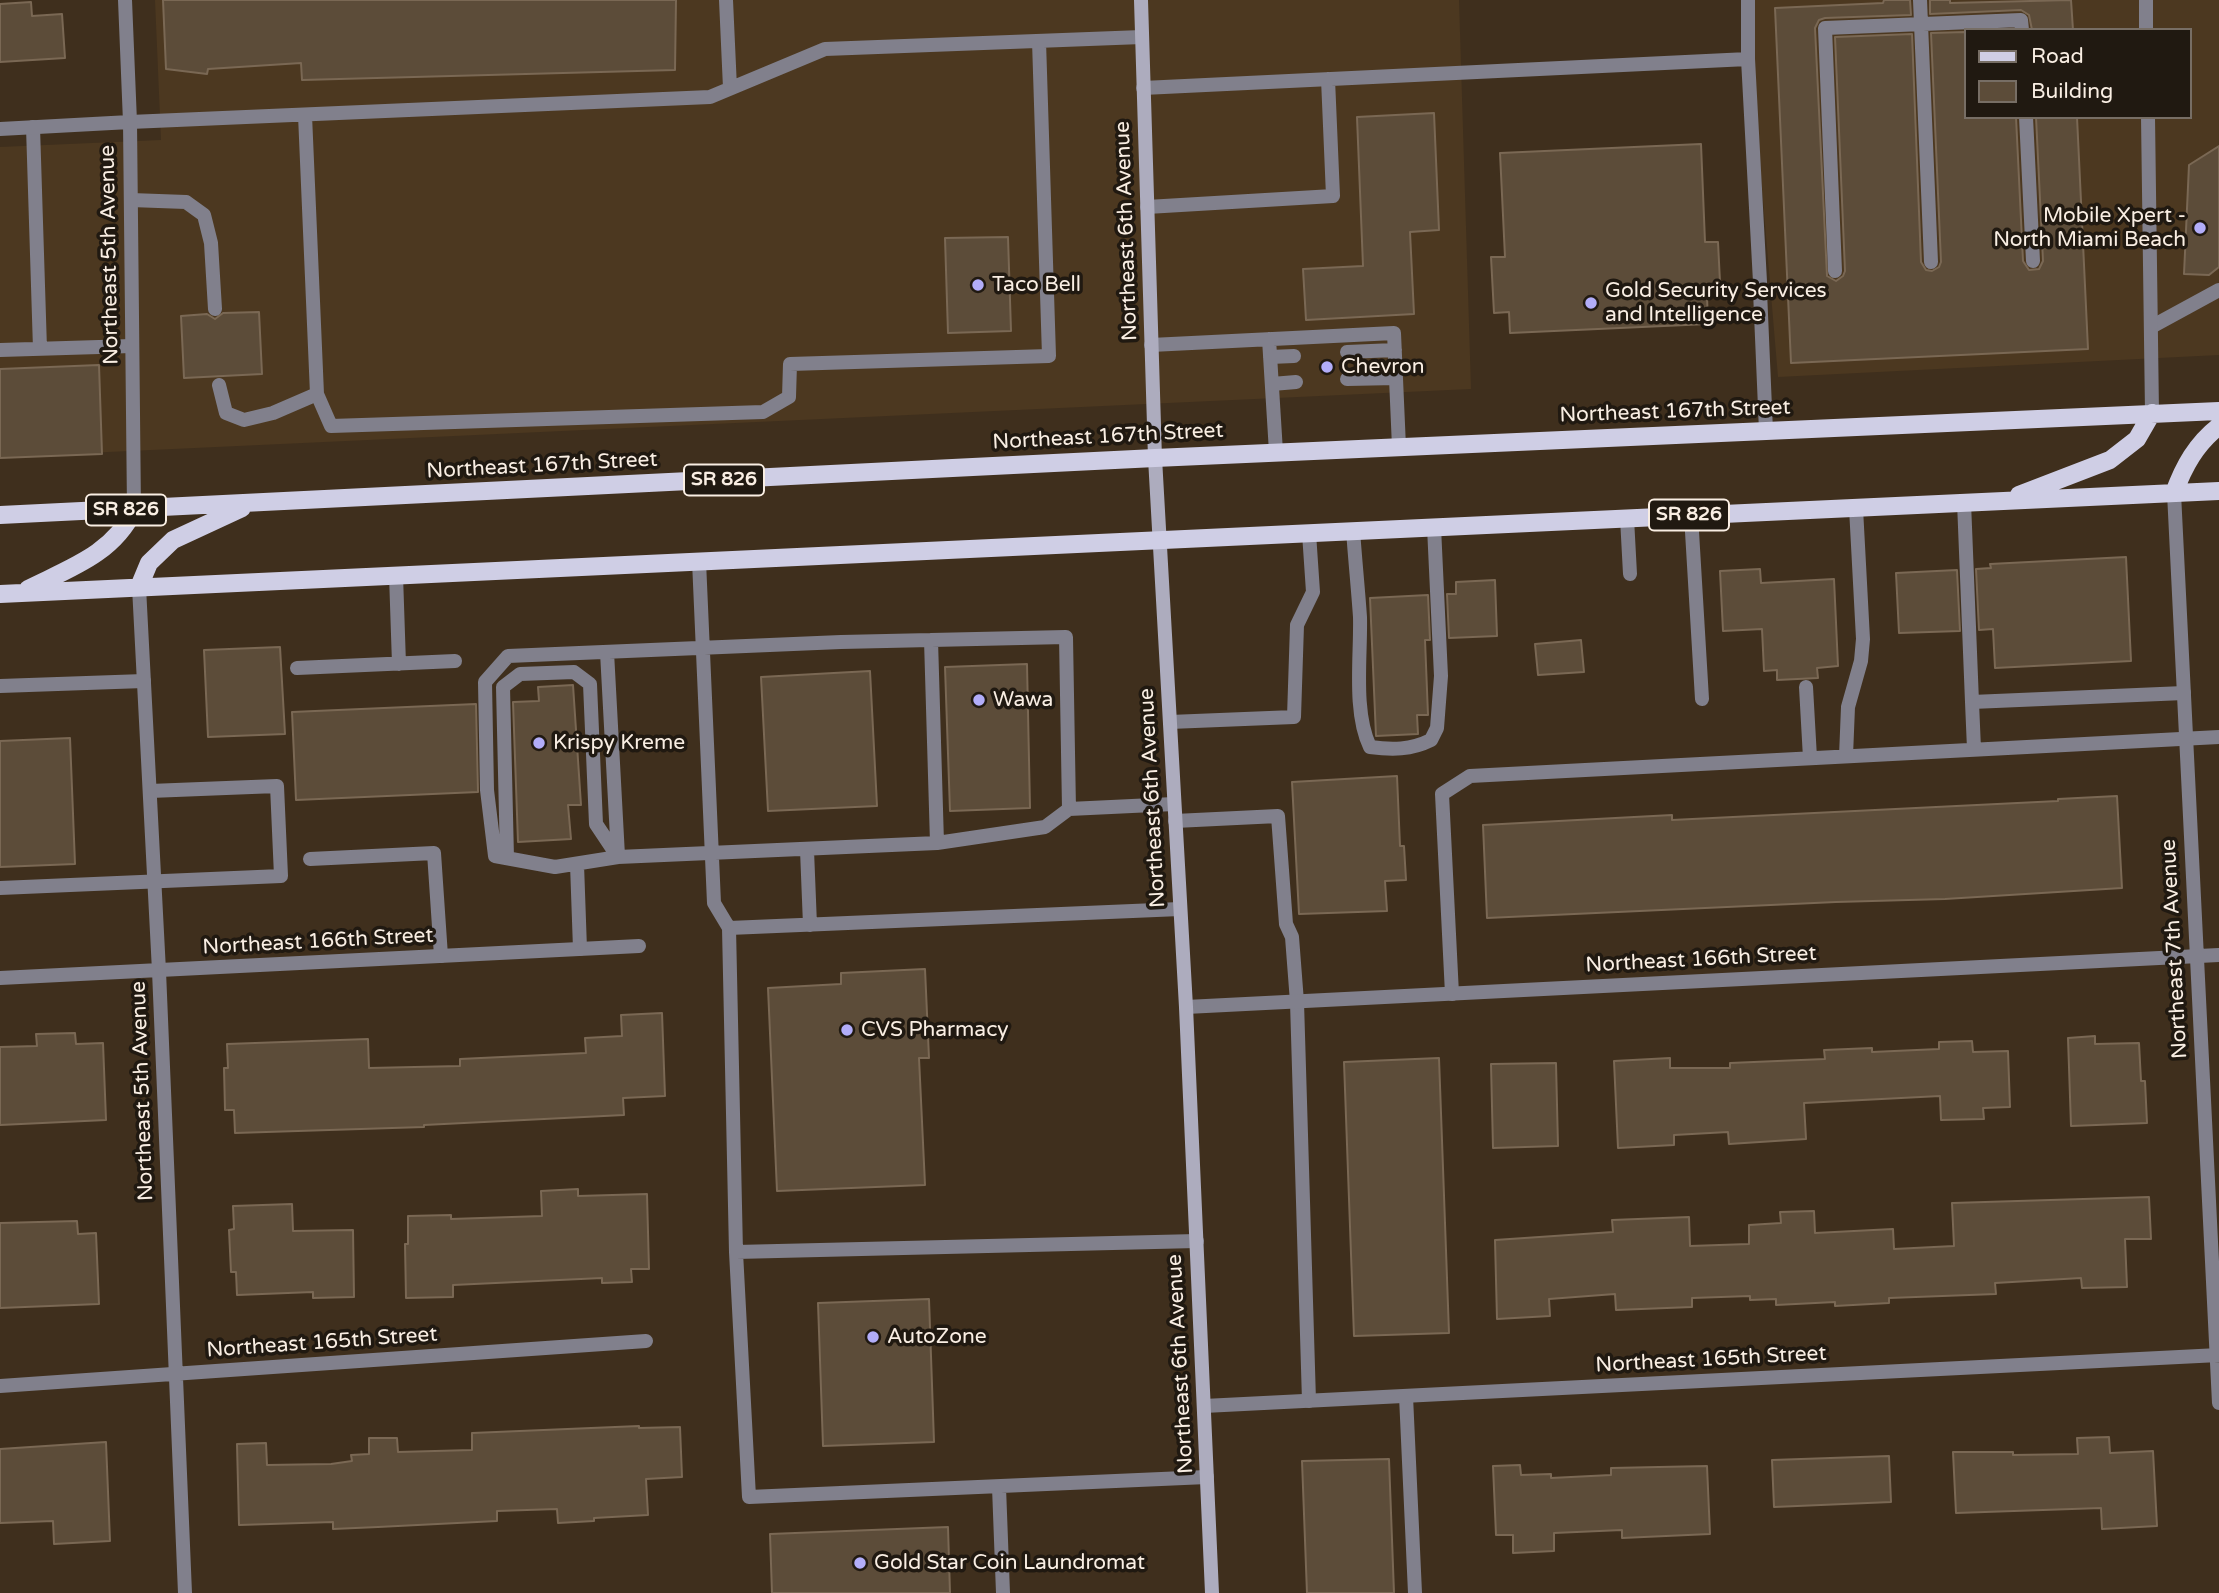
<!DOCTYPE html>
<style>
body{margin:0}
#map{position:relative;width:2219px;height:1593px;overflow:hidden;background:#3f2f1d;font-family:"Varela Round",sans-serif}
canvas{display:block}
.legend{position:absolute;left:1964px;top:28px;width:228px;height:91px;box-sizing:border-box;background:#201911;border:2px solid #776e65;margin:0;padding:9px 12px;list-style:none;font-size:21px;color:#f9eee3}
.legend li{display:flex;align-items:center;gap:14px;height:35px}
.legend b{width:35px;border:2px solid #776e65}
</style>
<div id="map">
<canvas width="2219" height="1593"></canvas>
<ul class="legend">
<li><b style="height:9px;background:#cfcee5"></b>Road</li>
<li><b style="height:19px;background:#5c4c39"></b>Building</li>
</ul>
</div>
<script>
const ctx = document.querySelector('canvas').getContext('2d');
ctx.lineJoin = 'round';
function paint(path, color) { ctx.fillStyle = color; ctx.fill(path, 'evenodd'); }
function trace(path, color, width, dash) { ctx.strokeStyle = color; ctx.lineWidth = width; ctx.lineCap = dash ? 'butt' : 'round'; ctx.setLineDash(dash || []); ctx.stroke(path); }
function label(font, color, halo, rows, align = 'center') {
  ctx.font = font + ' "Varela Round",sans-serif'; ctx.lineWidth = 7; ctx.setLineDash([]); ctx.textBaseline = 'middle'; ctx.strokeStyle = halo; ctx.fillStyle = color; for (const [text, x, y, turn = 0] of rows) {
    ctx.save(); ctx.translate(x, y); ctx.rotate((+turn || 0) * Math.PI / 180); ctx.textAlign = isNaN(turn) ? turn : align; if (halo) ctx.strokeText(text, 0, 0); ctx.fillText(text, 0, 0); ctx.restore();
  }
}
const built = new Path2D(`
 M155,0H1459L1471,389L0,457V147L161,140Z
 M1746,0H2219V355L1778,377ZM1965,30H2189V117H1965Z`);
const building = new Path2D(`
 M163,0H676L675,70L302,80L301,63L208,69L207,74L166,69Z
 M1884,0H1910L1911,15L1825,18L1819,20L1815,28L1827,276L1836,281L1843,276L1845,271L1835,37L1912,34L1921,262L1926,270L1932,271L1939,267L1941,262L1931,33L1965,32V117H2016L2023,261L2029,270L2039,269L2043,261L2036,117H2077L2088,349L1791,363L1775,8L1883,3Z
 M1930,0H1950V3L2071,0L2073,30H2032L2029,15L2021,10L1930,14Z
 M31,2L32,16L62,14L65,58L0,62V4Z
 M1434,113L1439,230L1410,232L1414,314L1306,320L1303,269L1363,266L1357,117Z
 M1701,144L1705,242H1718L1720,282L1721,296H1707L1708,324L1510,333L1509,312L1494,313L1491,257H1505L1500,153Z
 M2219,146V267L2209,275L2184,274L2189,165Z
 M1008,237L1011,331L948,333L945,238Z
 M259,312L262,374L184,378L181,316L207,314L215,319L223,313Z
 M99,365L102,454L0,458V369Z
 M2126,557L2131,661L1995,668L1993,629L1979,630L1976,569L1991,568L1990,564Z
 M1760,569L1761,583L1834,579L1838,666L1817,668L1818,678L1777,680V670L1764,671L1762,629L1723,631L1720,571Z
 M1957,570L1960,631L1899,633L1896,573Z
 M1495,580L1497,636L1449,638L1447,594H1456V582Z
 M1428,595L1430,640H1425L1428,715H1417L1418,734L1376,736L1370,598Z
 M1581,640L1584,672L1538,675L1535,644Z
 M280,647L285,734L208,737L204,650Z
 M1027,664L1030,808L950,811L945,667Z
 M870,671L877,806L768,811L761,677Z
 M573,685L581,805H568L571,839L518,842L513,702L539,701L538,687Z
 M476,704L478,792L296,800L292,712Z
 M70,738L75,864L0,867V741Z
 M1397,776L1400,846H1404L1406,880L1385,881L1387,911L1299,914L1292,782Z
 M2117,796L2122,888L1945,899L1836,902L1487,918L1483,825L1672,815V820L2058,801V799Z
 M925,969L929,1058H919L925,1185L777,1191L768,988L841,984V973Z
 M662,1013L665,1096L623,1098L624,1115L424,1125V1127L235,1133L234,1110H225L224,1068H228L227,1044L368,1039L369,1068L460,1066V1059L586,1053L585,1038L622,1036L621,1015Z
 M75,1033L76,1044L103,1043L106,1120L0,1125V1047L37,1046L36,1034Z
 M2095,1036V1044L2139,1043L2141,1081H2145L2147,1123L2071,1126L2068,1038Z
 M1972,1041L1973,1052L2008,1051L2010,1107L1983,1108L1984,1119L1941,1120L1940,1096L1804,1103L1806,1139L1729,1144L1728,1132L1674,1135V1145L1618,1148L1614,1061L1670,1058V1068H1730V1063L1825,1059L1824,1050L1872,1048V1052L1939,1049V1042Z
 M1439,1058L1449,1333L1354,1336L1344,1062Z
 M1556,1063L1558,1146L1493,1148L1491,1064Z
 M578,1189V1196L647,1194L649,1269H631L632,1282L602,1283V1278L453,1285V1297L406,1298L405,1244H408V1216L451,1215V1219L542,1216L541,1191Z
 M2149,1197L2151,1239H2125L2127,1287L2082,1288L2081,1278L1995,1283L1996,1294L1889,1298V1303L1835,1306V1302L1776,1305V1299L1750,1300V1296L1692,1298V1307L1616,1310L1615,1294L1549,1299L1550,1316L1497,1319L1495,1240L1613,1232L1612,1220L1689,1217L1690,1246L1749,1244V1225L1781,1223L1780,1212L1814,1211L1815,1233L1893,1229L1894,1249L1954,1246L1952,1203Z
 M292,1204L293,1231L353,1230L354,1297L313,1298V1292L237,1295L236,1272H231L229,1230L234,1229L233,1206Z
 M77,1221L78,1234L96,1233L99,1304L0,1308V1223Z
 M929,1299L934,1442L823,1446L818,1303Z
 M639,1426V1428L680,1427L682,1477L646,1479L648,1515L594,1518V1521L558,1523L557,1509L497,1511V1521L378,1527L333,1529V1522L239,1525L237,1444L266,1443L267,1465L331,1464L352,1461L351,1455L369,1454V1438H397L398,1452L472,1450V1433Z
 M2109,1437L2110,1453L2153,1451L2157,1526L2102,1529L2101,1508L1956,1513L1953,1452H2013V1455L2078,1454L2077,1438Z
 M106,1442L110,1541L54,1544L53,1521L0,1523V1449Z
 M1889,1456L1891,1502L1774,1507L1772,1460Z
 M1389,1459L1394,1593H1307L1302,1461Z
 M1520,1465L1521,1475L1551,1474V1478L1611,1475V1468L1707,1466L1710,1534L1622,1538V1530L1554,1533V1551L1513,1553V1535H1496L1493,1466Z
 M948,1527L950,1593H772L770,1534Z`);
const lane = new Path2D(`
 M726,0L730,88
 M1920,0L1931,262
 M1748,59L1760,282
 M1143,88L1748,59V0
 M305,115L317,394L331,426L763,412L789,397L790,364L1049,356L1039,41
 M2026,117L2033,261
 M130,122L710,97L825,49L1142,37
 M33,127L40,349
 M131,200L186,202L204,215L211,243L215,309
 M1147,207L1333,196L1328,79
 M1835,271L1825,28L2021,20L2022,30
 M1760,291L1766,431
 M2151,327L2219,290
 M1269,339L1276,452
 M1151,345L1394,333L1399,447
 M0,350L132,346
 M1347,352L1395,350
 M1270,357L1294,356
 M1347,379L1396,378
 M1272,384L1296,382
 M219,385L226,413L244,420L273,413L317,394
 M1964,502L1972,702
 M1691,515L1702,699
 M1627,518L1630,574
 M1353,530C1355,559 1358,588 1360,617C1361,656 1353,712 1370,747C1392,750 1411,750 1431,740L1437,728L1441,676L1434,527
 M699,561L714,903L729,928L736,1252L749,1497L1207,1477
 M396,575L399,664
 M931,640L937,843
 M607,652L618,856
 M297,668L455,661
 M0,686L144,681
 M1806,687L1810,758
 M1170,722L1294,717L1297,625L1313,592L1309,533
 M1974,749L1972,702L2184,693
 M1846,756L1848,707L1861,661L1863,639L1856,508
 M1069,809L1066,637L841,642L508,656L485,682L487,790L495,856L555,867L618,857L937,843L1045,827L1069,809L1174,804
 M1175,821L1278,816L1286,924L1292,937L1297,1002L1309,1401
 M807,850L810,925
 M507,858L503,687L520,674L574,672L590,684L596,824L618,857
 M310,859L434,853L441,956
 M577,864L580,949
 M0,888L281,876L277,786L150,791
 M729,928L1180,909
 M1452,994L1442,794L1470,776L2219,737
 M736,1252L1197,1241
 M1406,1396L1415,1593
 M999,1487L1003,1593`);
const street = new Path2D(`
 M125,0L130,122L134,510
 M2146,0V30
 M2148,117L2152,413
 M0,129L130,122
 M2174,493L2219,1403
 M139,587L159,971L185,1593
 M0,978L639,946
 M1186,1007L2219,955
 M0,1386L646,1341
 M1204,1406L2219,1355`);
const secondary = new Path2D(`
 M1141,0L1155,458L1186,1007L1212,1593`);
const primary = new Path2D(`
 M2174,493C2184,466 2196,444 2219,426
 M2019,495L2110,460L2137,439L2152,413
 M0,515L1155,458L2219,411
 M139,587L149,563L173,540L242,508
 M28,589C70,568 113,554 134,510
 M0,594L2219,491`);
const markers = [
 [2200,228,7,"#b2adf9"],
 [978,285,7,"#b2adf9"],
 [1591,303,7,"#b2adf9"],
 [1327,367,7,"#b2adf9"],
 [979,700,7,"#b2adf9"],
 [539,743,7,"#b2adf9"],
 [847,1030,7,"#b2adf9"],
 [873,1337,7,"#b2adf9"],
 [860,1563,7,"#b2adf9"]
];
const shields = [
 [724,480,80],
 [126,510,80],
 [1689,515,80]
];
const shieldNames = [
 ["SR 826",724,480],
 ["SR 826",126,510],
 ["SR 826",1689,515]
];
const poiNames = [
 ["Mobile Xpert -",2186,216,"right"],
 ["North Miami Beach",2186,240,"right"],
 ["Taco Bell",992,285],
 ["Gold Security Services",1605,291],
 ["and Intelligence",1605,315],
 ["Chevron",1341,367],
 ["Wawa",993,700],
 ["Krispy Kreme",553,743],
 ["CVS Pharmacy",861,1030],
 ["AutoZone",887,1337],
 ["Gold Star Coin Laundromat",874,1563]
];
const streetNames = [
 ["Northeast 6th Avenue",1127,231,-92],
 ["Northeast 5th Avenue",110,255,-91],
 ["Northeast 167th Street",1675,412,-2],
 ["Northeast 167th Street",1108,437,-3],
 ["Northeast 167th Street",542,466,-3],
 ["Northeast 6th Avenue",1153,798,-93],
 ["Northeast 166th Street",318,942,-3],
 ["Northeast 7th Avenue",2175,949,-93],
 ["Northeast 166th Street",1701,960,-3],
 ["Northeast 5th Avenue",143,1091,-92],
 ["Northeast 165th Street",322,1343,-4],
 ["Northeast 165th Street",1711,1360,-3],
 ["Northeast 6th Avenue",1181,1364,-93]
];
paint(built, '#4c3820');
paint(building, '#5c4c39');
trace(building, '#7a6854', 2);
trace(lane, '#81808c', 14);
trace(street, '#81808c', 14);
trace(secondary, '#adacbe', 14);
trace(primary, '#cfcee5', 18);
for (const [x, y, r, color] of markers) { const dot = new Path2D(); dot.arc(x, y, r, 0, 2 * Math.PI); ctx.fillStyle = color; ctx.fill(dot); trace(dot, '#201911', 2.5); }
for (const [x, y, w] of shields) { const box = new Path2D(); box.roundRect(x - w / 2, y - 15.5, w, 31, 5); ctx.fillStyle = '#201911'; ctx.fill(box); trace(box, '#f9eee3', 2); }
label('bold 19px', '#f9eee3', null, shieldNames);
label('21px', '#f9eee3', '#201911', poiNames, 'left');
label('21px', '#f9eee3', '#201911', streetNames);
</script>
